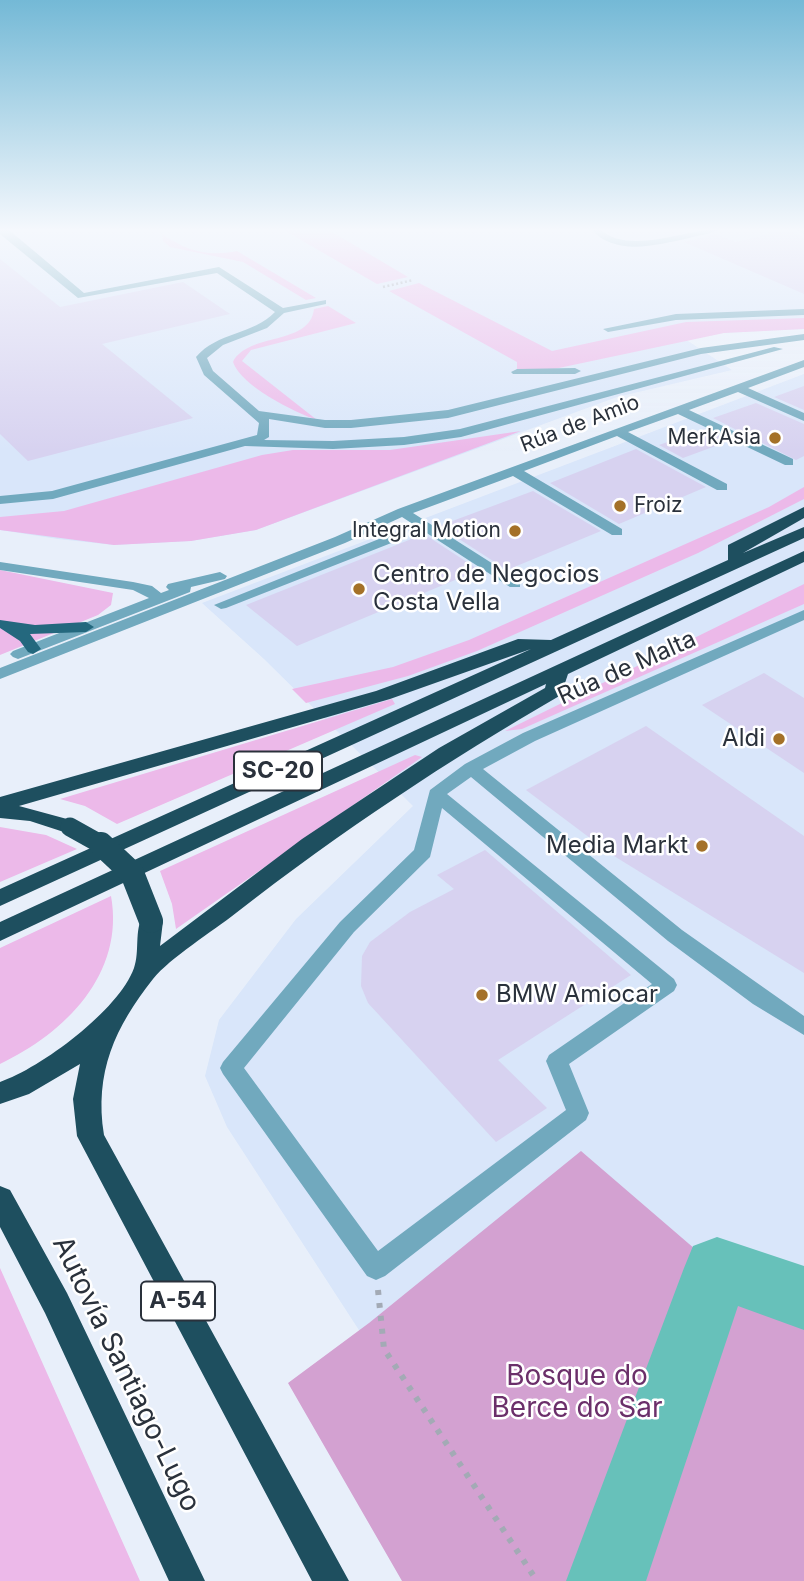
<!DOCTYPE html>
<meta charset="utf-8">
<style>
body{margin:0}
canvas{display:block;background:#e8effa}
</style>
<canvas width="804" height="1581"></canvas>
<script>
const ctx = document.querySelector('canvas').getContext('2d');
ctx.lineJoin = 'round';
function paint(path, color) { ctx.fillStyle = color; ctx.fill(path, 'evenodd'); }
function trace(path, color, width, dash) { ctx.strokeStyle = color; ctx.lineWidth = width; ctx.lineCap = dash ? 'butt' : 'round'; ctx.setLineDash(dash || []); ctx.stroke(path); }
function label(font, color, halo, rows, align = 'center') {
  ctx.font = font + ' Inter,sans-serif'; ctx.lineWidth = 5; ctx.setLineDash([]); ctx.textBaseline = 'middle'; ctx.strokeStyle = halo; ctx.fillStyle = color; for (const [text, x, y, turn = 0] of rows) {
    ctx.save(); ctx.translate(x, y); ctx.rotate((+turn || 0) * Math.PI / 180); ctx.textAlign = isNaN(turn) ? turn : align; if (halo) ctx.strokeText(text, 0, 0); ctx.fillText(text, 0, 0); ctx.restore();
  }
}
const built = new Path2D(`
 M0,229H804V329L724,333L685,339L732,370L617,397L256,530L191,541L114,545L58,539L0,530Z
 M804,374V1581H522L227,1127L205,1076L219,1020L296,919L413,806L264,659L202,603Z`);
const green = new Path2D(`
 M282,229H327L408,277L377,284Z
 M162,234C187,251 207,257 237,251L316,298L306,300L243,262L170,247L163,241Z
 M419,283L552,351L686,322L804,318V329L724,333L554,369H517V362L389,291Z
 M328,306L356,323L251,350L242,361L317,420C294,412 241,386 233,362C248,332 310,346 314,309Z
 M521,431L256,530L191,541L114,545L0,530V517L64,511L262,455L293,450H390Z
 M804,487V499L698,553L477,651L408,676L306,703L292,689L393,667L469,640L769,507Z
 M0,570L113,593L111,605L98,615L0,655Z
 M804,584V604L522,729L505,731Z
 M392,699L395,704L117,824L85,806L60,799Z
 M415,755L422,757L176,929L172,904L160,871Z
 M0,827L46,835L77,849L0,882Z
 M111,896C125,974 65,1033 0,1064V948Z
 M0,1268L140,1581H0Z`);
const forest = new Path2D(`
 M581,1151L717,1268L804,1298V1581H402L288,1383L369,1323Z`);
const river = new Path2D(`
 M717,1237L804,1266V1330L738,1306L646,1581H566L684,1268L693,1246Z`);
const building = new Path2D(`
 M786,230L804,237V294L684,242L716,234L736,242Z
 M0,259L60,307L183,282L230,314L102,344L193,418L28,461L0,434Z
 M804,386V410L774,397Z
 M756,403L804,424V456L796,460L713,418Z
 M704,429L729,441L683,458L659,445Z
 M636,449L706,487L619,524L550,483Z
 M533,491L601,531L507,570L439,526Z
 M424,534L479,570L297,646L246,605Z
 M764,673L804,698V773L702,705Z
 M646,726L804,836V973L614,856L526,790Z
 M485,850L631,975L498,1060L547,1108L496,1142L368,1003L361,986L362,956L370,942L410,912L454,889L437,875Z`);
const pathFar1 = new Path2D(`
 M383,287L413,280`);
const path = new Path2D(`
 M378,1290L384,1349L537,1581`);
const minor = new Path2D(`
 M0,229L9,230L84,293L219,267L283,308L326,300V304L284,313L267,328L223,345L207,358L213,371L259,411L325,420H351L448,410L701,348L804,334V340L701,354L448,418L351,428H325L269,419V437L264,440L333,441L404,437L460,429L774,347L783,349L461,437L404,445L333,449L245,446L53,499L0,504V496L52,491L257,435L259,423L204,375L196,357C217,332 253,335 275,312L217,273L78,298L0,234Z
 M591,229H600C628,256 686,229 720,229C712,234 699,235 689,238C657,245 615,257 591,229Z
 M796,229H804V234Z
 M804,309V315L676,320L608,332L603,329L676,314Z
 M804,360V367L748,388L804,413V421L738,392L689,410L793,459V465H785L678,414L628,432L727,484V490H717L617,436L524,471L622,529V535H612L513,476L413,513L520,581V587H510L402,517L345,543L0,679V668L335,537L398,509Z
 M517,369L575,368L581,371L575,374H513L511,372Z
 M399,531L406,535L404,538L226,608L221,609L214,605Z
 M0,562L133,582L152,586L161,593L169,590L166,587L168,584L220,572L227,576L225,579L191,587L190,592L18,659L13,657L10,654L13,651L149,598L133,590L0,570Z
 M804,610V620L535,741L483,769L682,930L804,1016V1035L753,1004L668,941L471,777L447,794L674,979L677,985L674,991L569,1064L589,1113L586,1120L385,1276L376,1280L367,1276L223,1074L220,1068L223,1062L340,922L414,850L430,790L465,764L523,733ZM442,808L652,984L549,1055L546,1061L566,1110L378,1251L244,1068L354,932L430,857Z`);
const major = new Path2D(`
 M0,620L35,625L86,622L94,627L86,632L30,634L41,649L33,654L28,652L20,641L0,628Z`);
const highway = new Path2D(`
 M804,507V518L743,553L804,527V538L0,906V889L531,649L390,699L19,806L78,822L81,827L78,832L70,834L30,821L0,818V797L376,691L518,639L551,640L728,560V545Z
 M804,551V562L568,674L561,695C447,761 340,832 236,913C213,931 170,958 153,979C115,1027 94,1073 104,1135L349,1581H312L77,1136L73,1099L80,1064L29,1094L0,1104V1082C41,1068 119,1010 134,968C140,951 134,931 143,915L151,912L159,915L163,921L160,946L302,839L439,748L545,688L546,684L0,941V922Z
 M0,1186L10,1190L67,1293L205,1581H169L45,1313L0,1227Z`);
const highwayBridgeFar1 = new Path2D(`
 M70,827L104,846`);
const highwayBridge = new Path2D(`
 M101,844L132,873L151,921`);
const markers = [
 [775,438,7,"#a47128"],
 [620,506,7,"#a47128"],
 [515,531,7,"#a47128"],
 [359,589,7,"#a47128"],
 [779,739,7,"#a47128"],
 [702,846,7,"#a47128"],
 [482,995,7,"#a47128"]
];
const farStreetnames = [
 ["Rúa de Amio",580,424,-21]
];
const farPoinames = [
 ["MerkAsia",761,438],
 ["Froiz",634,506,"left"],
 ["Integral Motion",501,531]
];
const shields = [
 [278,771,88],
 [178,1301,74]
];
const shieldNames = [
 ["SC-20",278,771],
 ["A-54",178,1301]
];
const poiNames = [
 ["Centro de Negocios",373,575],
 ["Costa Vella",373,603],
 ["Aldi",765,739,"right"],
 ["Media Markt",688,846,"right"],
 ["BMW Amiocar",496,995]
];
const streetNames = [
 ["Rúa de Malta",627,668,-24]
];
const nearStreetnames = [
 ["Autovía Santiago-Lugo",126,1374,64]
];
const nearParknames = [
 ["Bosque do",577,1377],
 ["Berce do Sar",577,1409]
];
paint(built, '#d9e6fa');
paint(green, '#ecb9e9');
paint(forest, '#d3a1d1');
paint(river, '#67c1ba');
paint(building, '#d7d2f0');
trace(pathFar1, '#a3aab5', 2.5, [2, 2.5]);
trace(path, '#a3aab5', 6, [5, 8]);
paint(minor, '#71a9be');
paint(major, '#24687e');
paint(highway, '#1e4f5f');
trace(highwayBridgeFar1, '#1e4f5f', 19);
trace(highwayBridge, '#1e4f5f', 24);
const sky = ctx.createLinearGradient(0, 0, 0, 451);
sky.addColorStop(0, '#74b9d6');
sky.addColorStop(0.51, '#f5f8fd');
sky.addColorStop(1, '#f5f8fd00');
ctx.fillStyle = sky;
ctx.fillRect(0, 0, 804, 451);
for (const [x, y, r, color] of markers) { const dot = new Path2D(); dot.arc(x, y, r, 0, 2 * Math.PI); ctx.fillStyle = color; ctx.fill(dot); trace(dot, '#fff', 2.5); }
label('21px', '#2a313b', '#fff', farStreetnames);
label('21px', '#2a313b', '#fff', farPoinames, 'right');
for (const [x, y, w] of shields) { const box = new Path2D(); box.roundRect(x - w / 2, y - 19.5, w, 39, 5); ctx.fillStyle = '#fff'; ctx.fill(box); trace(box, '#2a313b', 2); }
label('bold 23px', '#2a313b', null, shieldNames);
label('24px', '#2a313b', '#fff', poiNames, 'left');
label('24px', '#2a313b', '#fff', streetNames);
label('28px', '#2a313b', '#fff', nearStreetnames);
label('28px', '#6b2f6a', '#fff', nearParknames);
</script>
